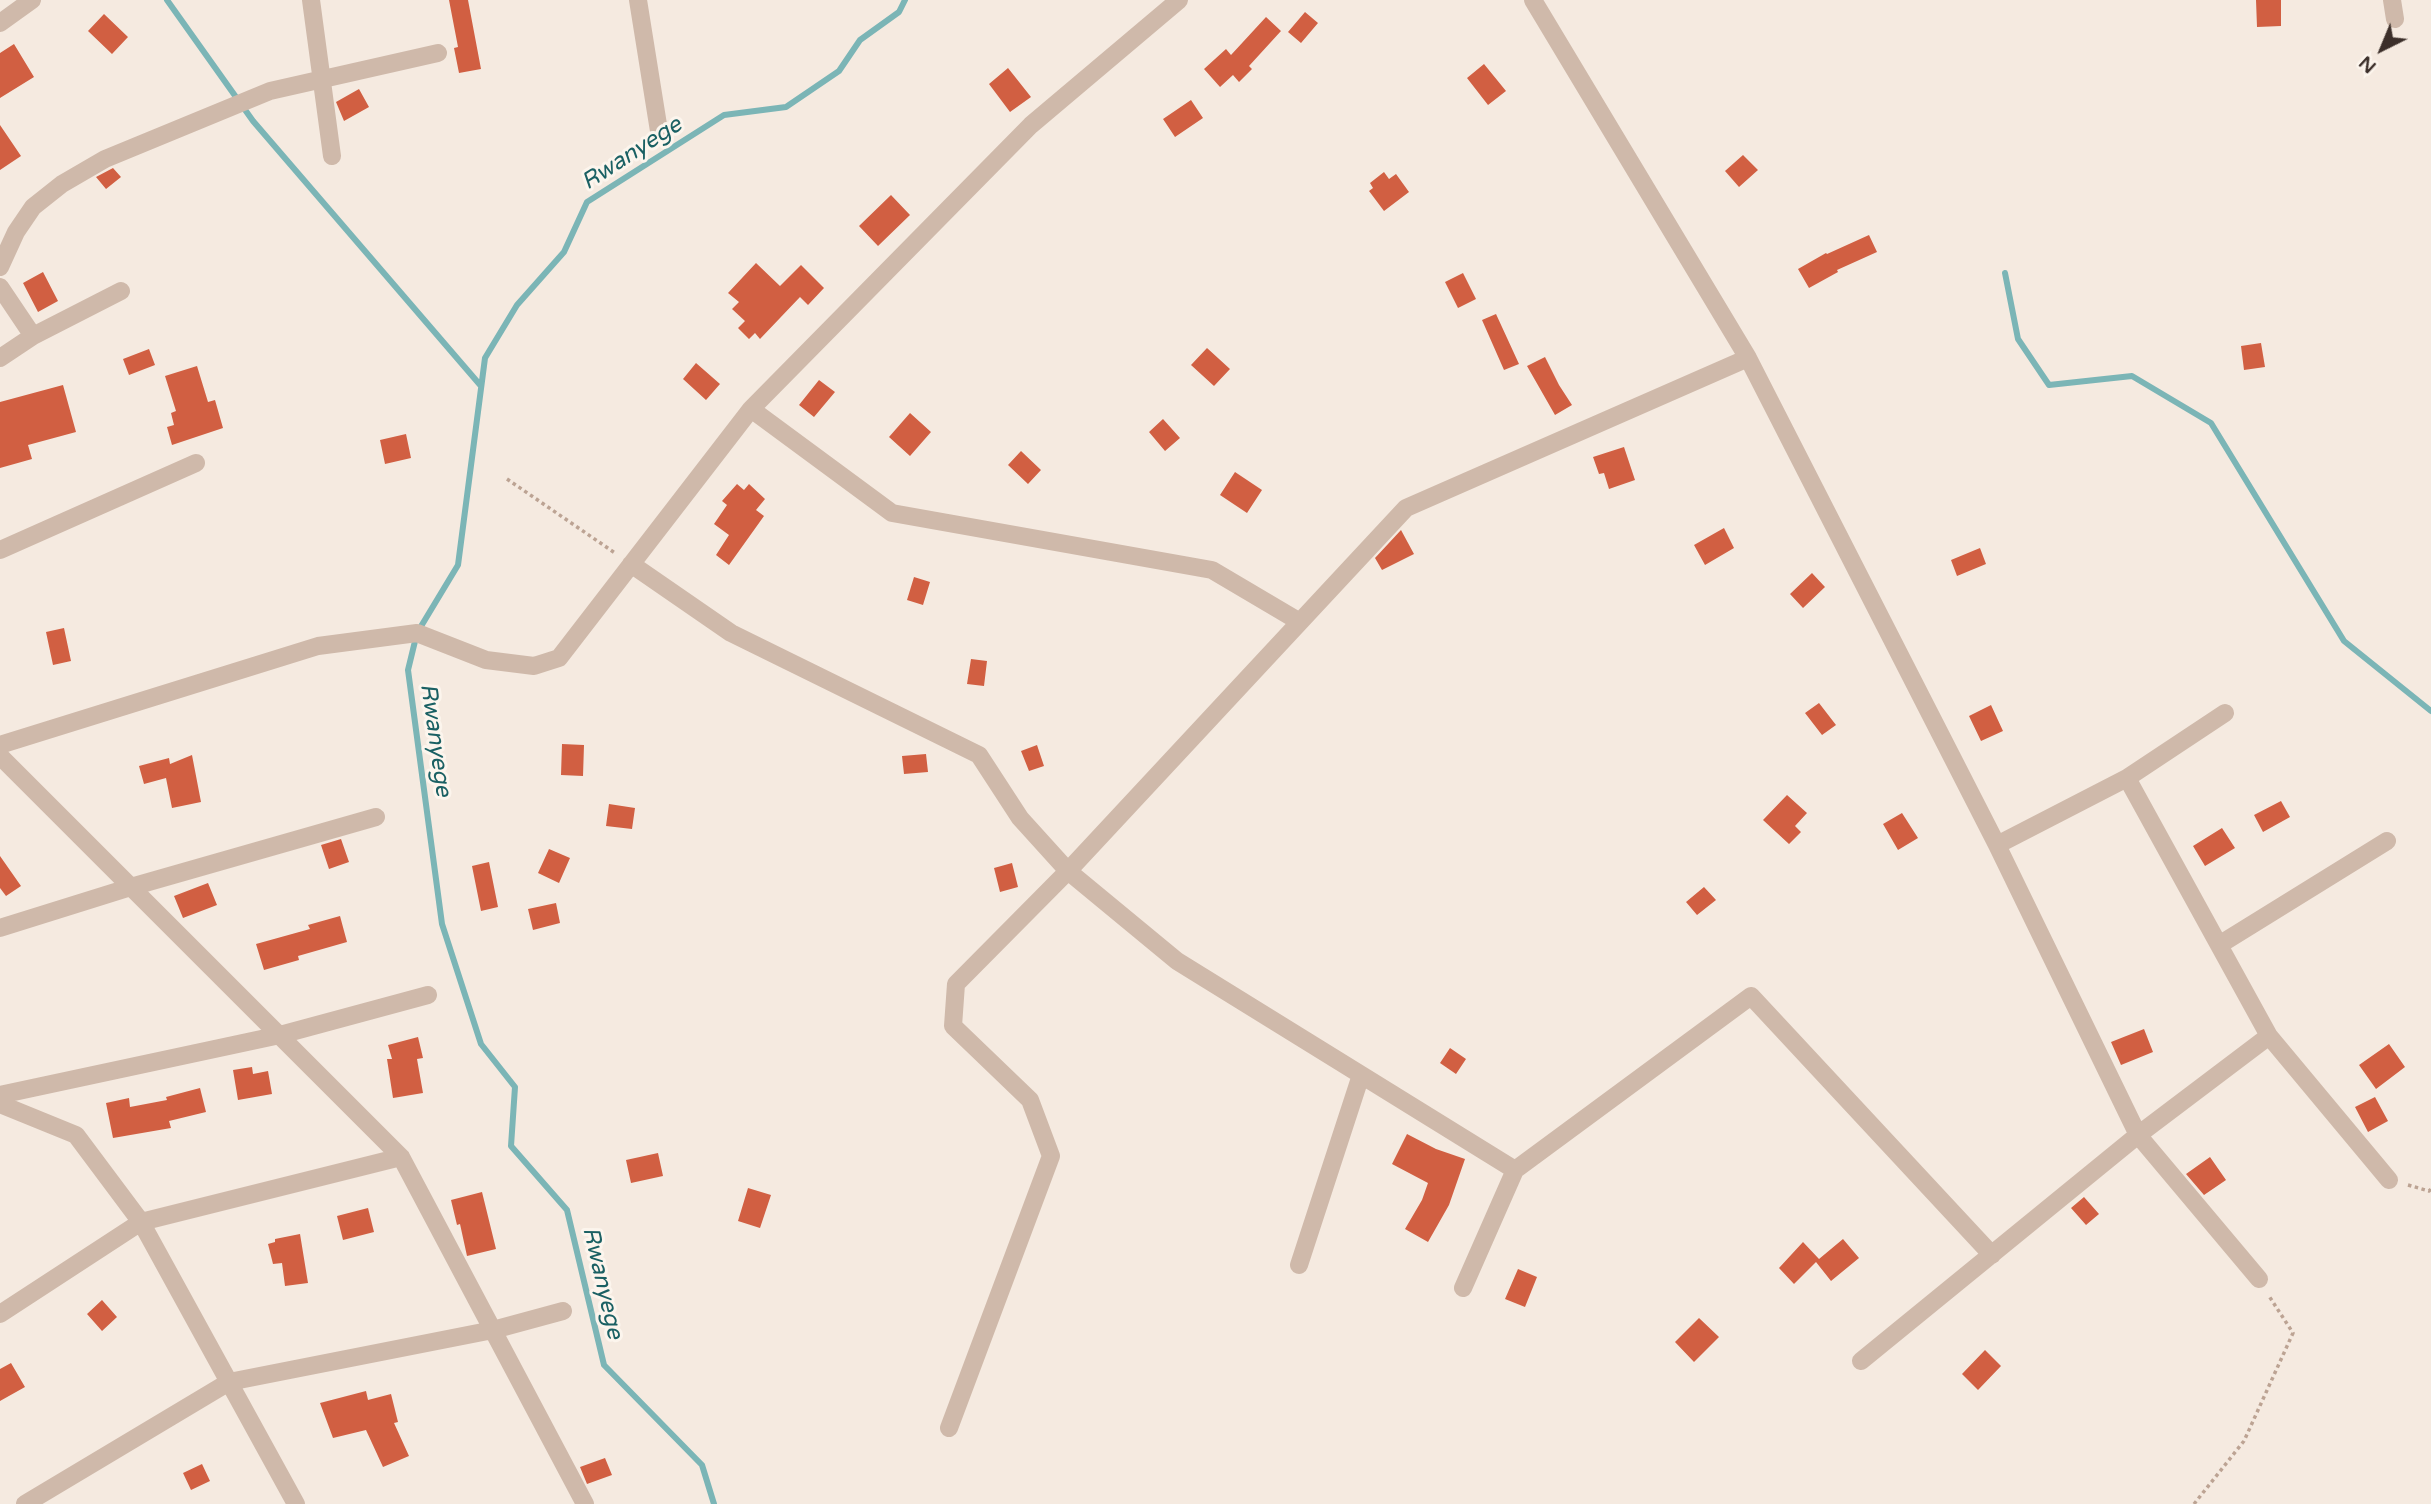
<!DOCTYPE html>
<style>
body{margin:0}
#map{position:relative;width:2431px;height:1504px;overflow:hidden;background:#f5eae0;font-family:"Varela Round",sans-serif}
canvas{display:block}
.north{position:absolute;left:2347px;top:14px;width:70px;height:70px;-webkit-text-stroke:5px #fcf5ed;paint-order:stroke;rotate:223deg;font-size:19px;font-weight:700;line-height:28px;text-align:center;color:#3c2f2a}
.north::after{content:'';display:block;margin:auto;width:24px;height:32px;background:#3c2f2a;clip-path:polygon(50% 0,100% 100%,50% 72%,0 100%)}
</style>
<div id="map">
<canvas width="2431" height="1504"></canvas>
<div class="north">N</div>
</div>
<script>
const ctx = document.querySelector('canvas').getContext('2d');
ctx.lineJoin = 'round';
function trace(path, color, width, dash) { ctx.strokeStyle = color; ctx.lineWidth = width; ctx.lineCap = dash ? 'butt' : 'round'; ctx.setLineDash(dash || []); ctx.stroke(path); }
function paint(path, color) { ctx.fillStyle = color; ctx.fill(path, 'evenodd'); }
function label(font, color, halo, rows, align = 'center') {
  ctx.font = font + ' "Varela Round",sans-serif'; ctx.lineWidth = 6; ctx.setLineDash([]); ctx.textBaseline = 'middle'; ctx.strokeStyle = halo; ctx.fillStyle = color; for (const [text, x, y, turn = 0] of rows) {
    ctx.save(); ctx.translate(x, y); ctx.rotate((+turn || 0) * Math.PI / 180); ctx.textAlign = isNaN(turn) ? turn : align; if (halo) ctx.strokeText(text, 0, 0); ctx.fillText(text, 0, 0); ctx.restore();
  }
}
const stream = new Path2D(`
 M167,0L253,121L481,386
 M2005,273L2018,339L2049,385L2132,376L2211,423L2344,641L2431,711
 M714,1504L702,1465L604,1365L567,1210L511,1146L515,1087L481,1044L442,924L408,670L417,633L458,565L485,358L517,305L564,252L587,202L724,115L786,107L839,71L860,40L899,12L905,0`);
const building = new Path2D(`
 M449,0H468L481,69L459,73L454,48L458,47Z
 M2256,0H2281V26L2257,27Z
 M1305,12L1318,23L1301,43L1288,32Z
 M104,14L128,37L112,54L88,31Z
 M1266,17L1281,31L1249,66L1252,69L1239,82L1233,75L1220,87L1204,69L1226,49L1231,55Z
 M14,44L34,77L0,98V53Z
 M1484,64L1506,91L1488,105L1467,78Z
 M1008,68L1031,97L1010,112L989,84Z
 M359,89L369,107L344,121L336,102Z
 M1191,100L1203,118L1175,137L1163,119Z
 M0,125L21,156L0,170Z
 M1743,155L1758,170L1739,187L1725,171Z
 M113,168L121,177L106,189L96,177Z
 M1384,172L1389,179L1396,174L1409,192L1384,211L1369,191L1373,188L1370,183Z
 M891,195L910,215L878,246L859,226Z
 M1869,235L1877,252L1837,270L1838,272L1809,288L1798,269L1826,253L1827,254Z
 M756,263L780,286L801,265L824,288L808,305L800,297L760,339L755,333L749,339L738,328L745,321L732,309L739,302L728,293Z
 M43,272L58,301L38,312L23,283Z
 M1463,273L1476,299L1458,308L1445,282Z
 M1496,314L1519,364L1504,370L1482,320Z
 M2261,343L2265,367L2244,370L2241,346Z
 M1207,348L1230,369L1214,386L1191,365Z
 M149,349L155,365L129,375L123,359Z
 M1545,357L1559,385L1572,405L1555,415L1527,366Z
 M696,363L720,384L706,400L683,379Z
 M197,366L208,402L215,400L223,428L172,445L167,427L174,425L171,413L176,411L165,376Z
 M819,380L835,392L814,417L799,405Z
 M63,385L76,432L28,445L32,459L0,468V402Z
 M910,413L931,432L910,456L889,437Z
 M1163,419L1180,438L1165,451L1149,432Z
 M406,434L411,458L385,464L380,440Z
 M1624,447L1635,480L1609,489L1604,473L1599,474L1593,457Z
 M1021,451L1041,470L1028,484L1008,465Z
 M1235,472L1262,490L1247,513L1220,495Z
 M737,484L744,490L749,484L765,499L756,510L764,516L729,565L716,555L729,535L714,524L727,505L722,501Z
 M1724,528L1734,548L1705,565L1694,545Z
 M1401,530L1414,554L1382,570L1375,558Z
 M1980,548L1986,564L1957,576L1951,560Z
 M1812,573L1825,587L1803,608L1790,594Z
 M914,577L930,582L923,605L907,600Z
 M64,628L71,661L53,665L46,632Z
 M971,659L987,661L984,686L967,684Z
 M1819,703L1836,725L1822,735L1805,713Z
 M1991,705L2003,731L1981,741L1969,716Z
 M562,744L584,745L583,776L561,775Z
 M1037,745L1044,766L1029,771L1021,751Z
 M926,754L928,772L904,774L902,756Z
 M192,755L201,802L172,808L166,778L144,784L139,766L169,758L170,764Z
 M1787,795L1807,813L1795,826L1801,832L1789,844L1763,820Z
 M2281,801L2290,817L2263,832L2254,815Z
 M609,804L635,808L632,829L606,826Z
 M1902,813L1918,838L1898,850L1883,824Z
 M2222,828L2235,848L2205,866L2193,846Z
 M341,839L349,862L329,869L321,845Z
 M549,849L570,858L559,883L538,873Z
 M0,856L21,886L6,896L0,888Z
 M489,862L498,907L481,911L472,866Z
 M1012,863L1018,887L1000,892L994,868Z
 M208,883L217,905L183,918L174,896Z
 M1704,887L1716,900L1697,915L1686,902Z
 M556,903L560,923L533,930L528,909Z
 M340,916L347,942L298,956L299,960L264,970L256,944L310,929L308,925Z
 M2144,1029L2153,1052L2121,1065L2111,1042Z
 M418,1037L423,1058L417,1059L423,1093L393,1098L387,1059H392L388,1045Z
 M2389,1044L2405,1067L2376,1089L2359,1065Z
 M1450,1048L1466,1059L1456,1074L1440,1063Z
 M252,1067L253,1074L268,1071L272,1094L238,1100L233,1070Z
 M200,1088L206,1112L169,1121L171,1128L113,1138L106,1103L129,1098L130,1107L167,1100L166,1097Z
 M2375,1097L2388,1121L2368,1132L2355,1107Z
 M1407,1134L1436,1149L1465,1159L1449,1205L1428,1242L1405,1229L1422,1200L1428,1183L1392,1164Z
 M658,1153L663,1176L631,1183L626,1160Z
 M2210,1157L2226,1180L2204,1195L2186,1174Z
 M748,1188L771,1195L760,1228L738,1221Z
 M482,1192L496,1249L467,1256L460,1224L457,1225L451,1200Z
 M2084,1197L2099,1214L2086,1225L2071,1208Z
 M368,1208L374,1232L343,1240L337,1216Z
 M300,1234L308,1283L285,1286L282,1263L273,1264L268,1244L275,1242V1239Z
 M1843,1239L1859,1258L1831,1281L1816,1262L1794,1284L1779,1268L1803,1242L1819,1259Z
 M1518,1269L1537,1277L1525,1307L1505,1299Z
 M102,1300L117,1317L102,1331L87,1314Z
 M1699,1318L1719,1337L1694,1362L1675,1342Z
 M1985,1350L2001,1366L1978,1390L1962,1374Z
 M11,1363L25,1387L0,1401V1369Z
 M366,1391L368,1400L391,1394L398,1422L394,1423L409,1456L383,1467L366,1430L333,1438L320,1403Z
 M605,1458L612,1475L587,1484L580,1467Z
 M202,1464L210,1481L191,1490L183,1473Z`);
const path = new Path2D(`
 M507,479L615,553
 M2408,1185L2429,1191L2431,1189
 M2194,1504L2244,1441L2293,1333L2269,1296`);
const minor = new Path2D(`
 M311,0L332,156
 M638,0L659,131
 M1533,0L1748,358L1997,845L2138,1135L2259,1279
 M2392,0L2395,19
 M0,23L32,0
 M0,267L16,232L33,207L62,184L105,159L270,91L438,53
 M0,287L33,336
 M0,358L33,336L121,291
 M751,409L892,513L1212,570L1300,622
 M0,550L196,463
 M631,564L731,633L979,755L1020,818L1068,871L1177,961L1515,1170
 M0,745L318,646L417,633L486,660L534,666L559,658L751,409L1031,125L1179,0
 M0,756L401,1157L585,1504
 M2127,778L2269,1036L2389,1180
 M1997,845L2127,778L2225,713
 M0,928L131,887L376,817
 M2219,945L2387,841
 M0,1095L280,1035L428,995
 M0,1104L76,1135L141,1222L296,1504
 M1299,1265L1361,1075
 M1463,1288L1515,1170L1751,996L1992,1255
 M0,1314L141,1222L401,1157
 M1861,1361L2138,1135L2269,1036
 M949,1428L1051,1156L1030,1100L953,1026L956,984L1068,871L1406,508L1748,358
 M25,1504L229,1382L493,1330L563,1311`);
const waterNames = [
 ["Rwanyege",632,154,-33],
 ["Rwanyege",435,740,82],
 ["Rwanyege",602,1283,77]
];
trace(stream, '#7bb5b6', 6);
paint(building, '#d15f42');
trace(path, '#bca393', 3.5, [3.5, 3.5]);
trace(minor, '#cfb9aa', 18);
label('italic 23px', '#1a6063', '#fcf5ed', waterNames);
</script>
